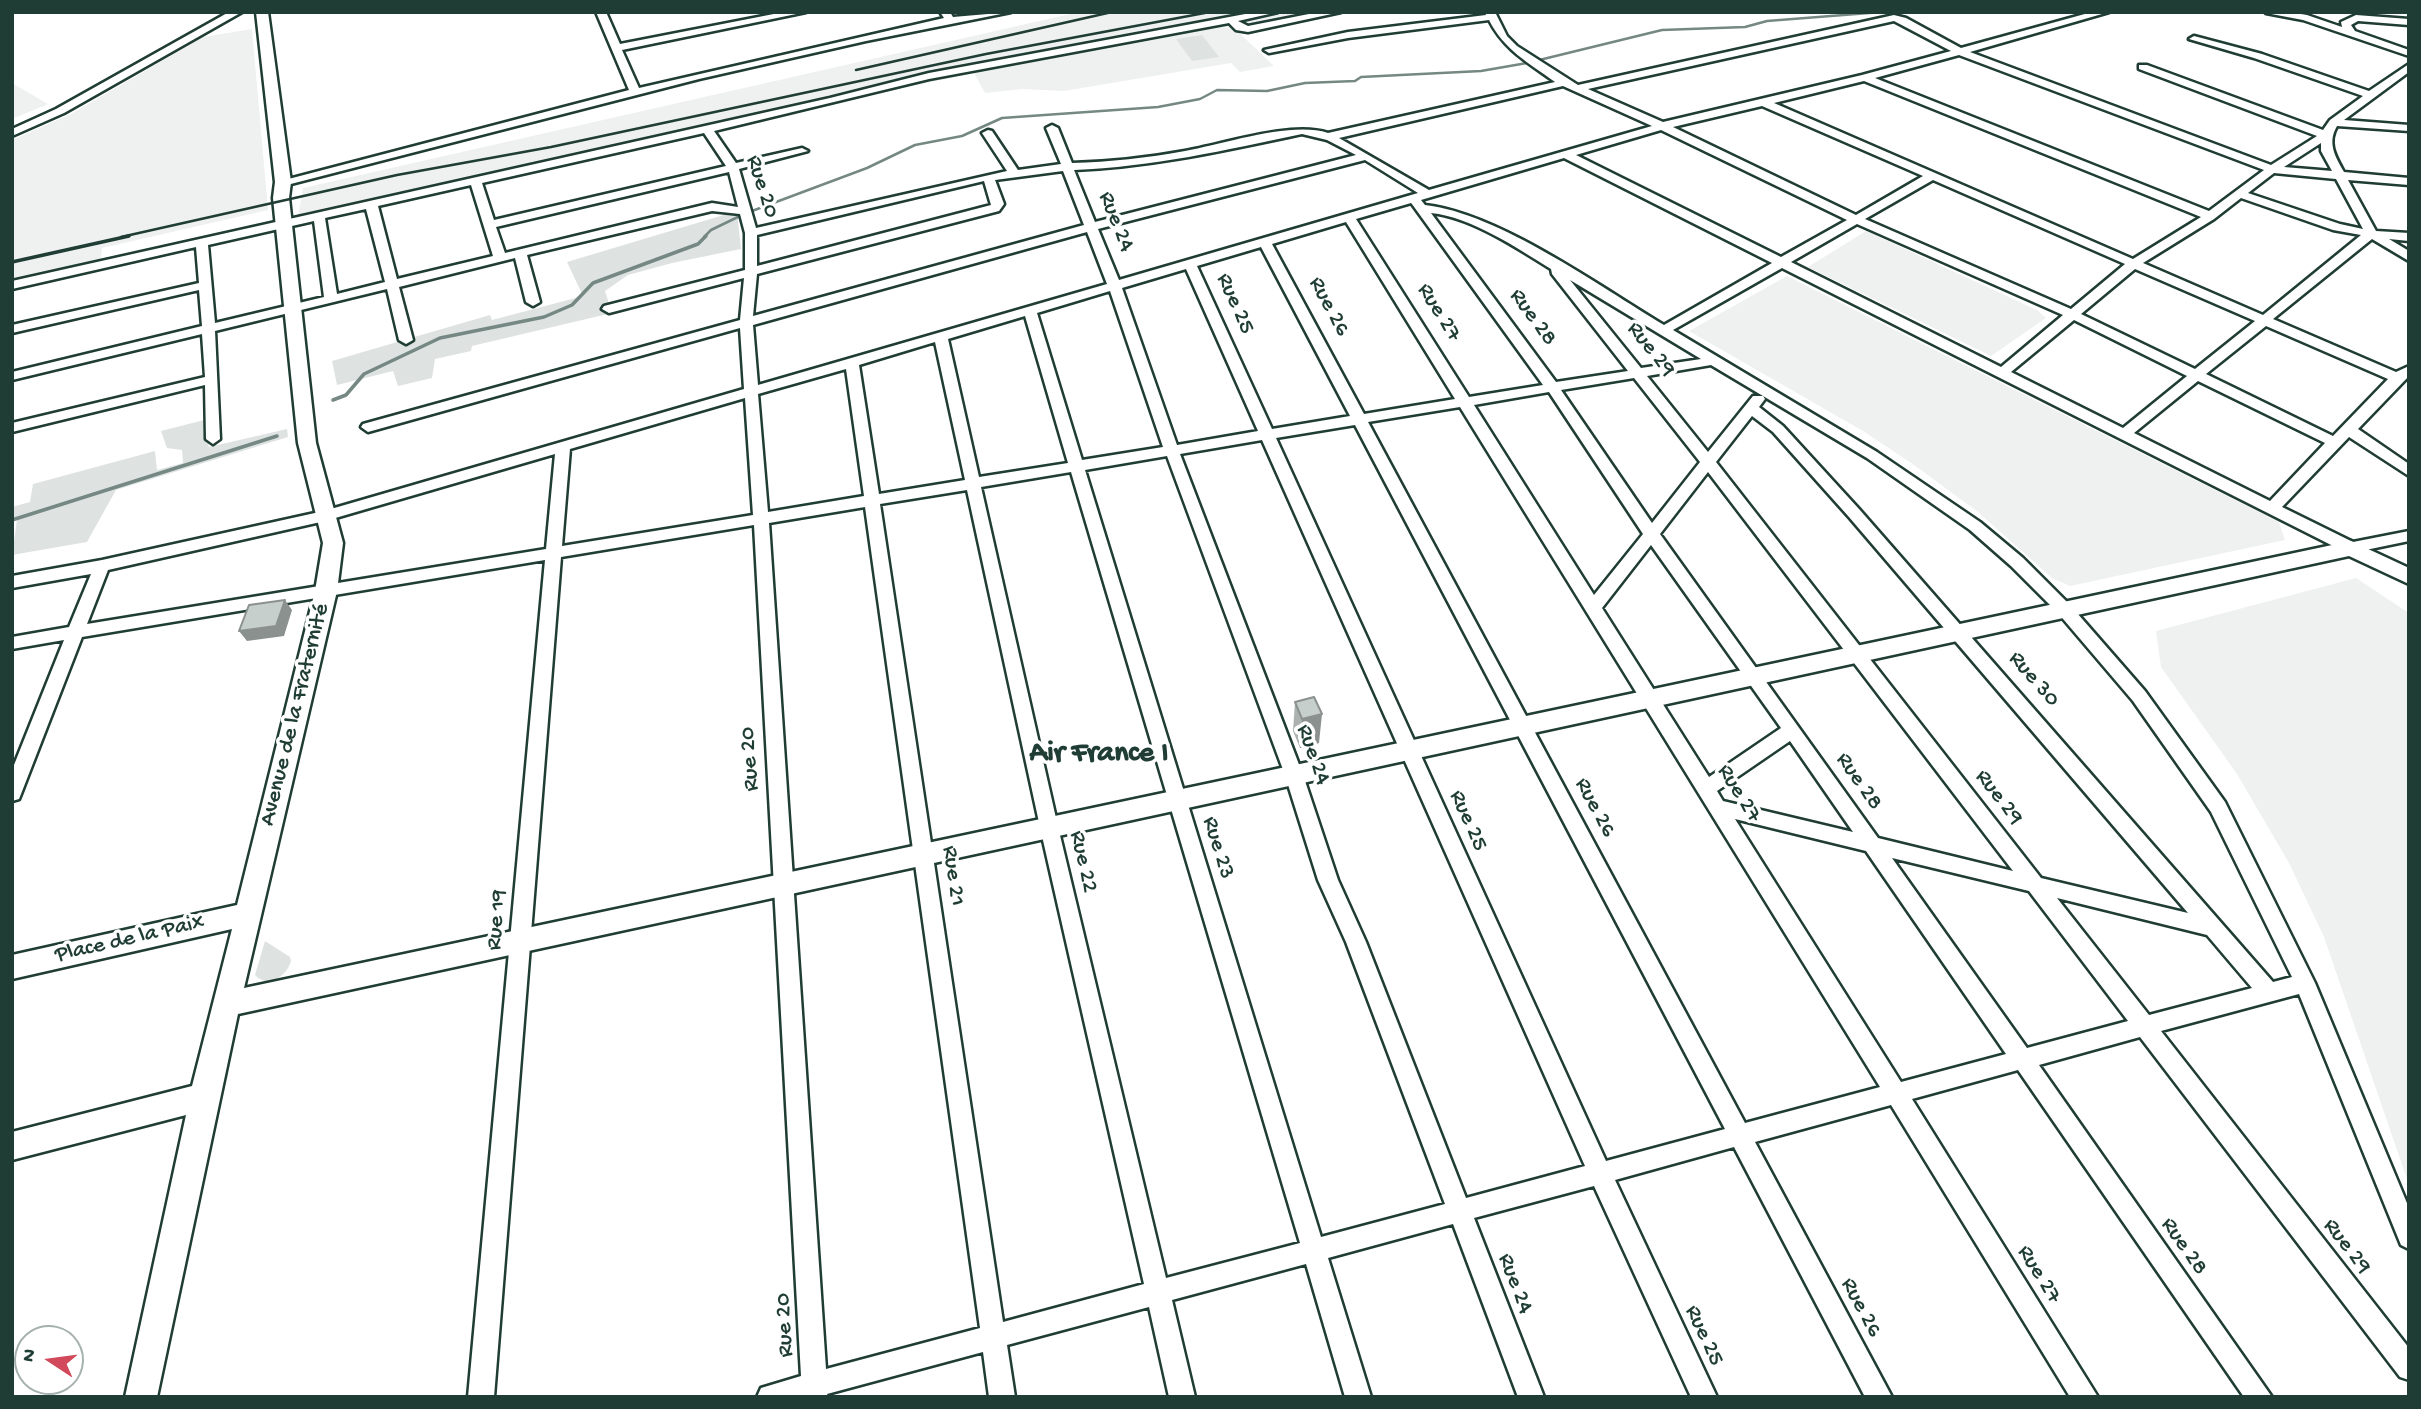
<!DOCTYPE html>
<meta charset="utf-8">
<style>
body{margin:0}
#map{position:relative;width:2421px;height:1409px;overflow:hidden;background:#fff;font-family:"Gochi Hand",sans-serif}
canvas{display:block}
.frame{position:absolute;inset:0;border:14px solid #1f3d34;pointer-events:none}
.north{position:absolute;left:14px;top:1325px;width:70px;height:70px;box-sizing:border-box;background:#fff;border:2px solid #a5b1ae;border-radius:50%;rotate:283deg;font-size:19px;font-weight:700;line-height:28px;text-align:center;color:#1f3d34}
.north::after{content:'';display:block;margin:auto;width:24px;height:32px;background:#d1495b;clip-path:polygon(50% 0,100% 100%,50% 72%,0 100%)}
</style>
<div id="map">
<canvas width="2421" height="1409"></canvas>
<div class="frame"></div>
<div class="north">N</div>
</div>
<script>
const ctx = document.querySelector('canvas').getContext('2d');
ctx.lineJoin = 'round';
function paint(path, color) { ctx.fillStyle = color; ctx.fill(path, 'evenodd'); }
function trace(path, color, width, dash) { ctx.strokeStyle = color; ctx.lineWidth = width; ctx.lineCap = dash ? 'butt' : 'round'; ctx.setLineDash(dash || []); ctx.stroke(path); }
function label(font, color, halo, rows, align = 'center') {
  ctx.font = font + ' "Gochi Hand",sans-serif'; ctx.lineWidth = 7; ctx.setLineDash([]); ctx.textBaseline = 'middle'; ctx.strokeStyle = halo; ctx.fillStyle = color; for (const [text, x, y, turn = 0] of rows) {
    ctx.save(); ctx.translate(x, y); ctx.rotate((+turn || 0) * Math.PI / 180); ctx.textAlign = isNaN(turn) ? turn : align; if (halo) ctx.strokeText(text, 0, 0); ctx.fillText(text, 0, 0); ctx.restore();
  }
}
const built = new Path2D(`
 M1079,12H1337L1243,29L1237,25L1216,29L1233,27L1274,66L1240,72L1231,63L1064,91L1023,89L985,93L974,73L298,216L303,188Z
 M252,29L268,210L102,248L101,259L12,279V140L71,114L203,37Z
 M12,83L48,104L12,119Z
 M1866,231L2037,310L2046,318L1991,356L1808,267Z
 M1787,276L2279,522L2285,540L2070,586L2052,578L1978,512L1914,465L1863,431L1689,331Z
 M2356,578L2409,613V1185L2324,937L2289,863L2237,774L2161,667L2156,631Z`);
const green = new Path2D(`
 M1202,35L1219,57L1192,61L1176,39Z
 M737,211L741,249L672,263L628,275L605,291L612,313L472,346L471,351L435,359L432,378L398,386L393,371L337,385L332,361L490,315L492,320L583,296L567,262Z
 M204,420L209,447L287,429L288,437L116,490L87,542L12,555L17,520L12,522V507L30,502L33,484L155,451L157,470L183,463L182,450L167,448L161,431Z
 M265,941L290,957L291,961C287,976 268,989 255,975Z`);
const streamFar1 = new Path2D(`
 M752,211L867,168L915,145L962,136L1002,118L1158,107L1200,99L1217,90L1267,91L1305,83L1355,81L1361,77L1481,71L1527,63L1662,30L1745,27L1767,21L1882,12
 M704,237L711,230L740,216`);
const stream = new Path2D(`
 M333,400L346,395L364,374L440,338L544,317L572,305L593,283L698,244L706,236
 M12,520L277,436`);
const minor = new Path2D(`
 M229,12H242L64,113L12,136V129L56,109Z
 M596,12H606L620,44L784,12H806L622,50L639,88L944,18L940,12H950L953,17L1011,12L866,41L699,79L283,186L277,182L629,90Z
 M1256,12H1278L1238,21L1248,26L1319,12H1341L1248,32L1236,30L1229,23L929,79L714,131L736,163L802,148L808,151L739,169L756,228L1007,171L982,133L988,130L992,131L1018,170L1061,164L1046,128L1052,125L1058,128L1072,163C1110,162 1147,158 1185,151C1225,144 1291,121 1328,133L1555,82C1529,63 1504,50 1489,20L1348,38L1269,53L1264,50L1348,32L1486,15L1485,12H1495L1507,36L1517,46L1578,85L1894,15L1906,18L1961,48L2092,12H2109L1970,52L2271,165L2317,136L2139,69V65H2147L2323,130L2330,120L2363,96L2254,58L2189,39L2194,36L2262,54L2369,91L2409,64V72L2344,120L2409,125V131L2337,126C2327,143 2335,156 2344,172L2409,178V185L2348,180L2376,231L2409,233V241L2389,239L2409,251V261L2372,239L2273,319L2396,372L2409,366V376L2358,429L2409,464V476L2349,437L2282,507L2353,542L2409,531V541L2351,553L2345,552L1782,268L1673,330L1877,452L1980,522L2023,558L2070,605L2145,691L2225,802L2315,983L2409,1208V1249L2401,1245L2299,994L2161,1031L2409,1348V1380L2400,1377L2140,1037L2039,1065L2272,1397H2244L2018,1070L1912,1099L2098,1397H2070L1891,1105L1755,1142L1892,1397H1865L1734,1147L1615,1180L1717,1397H1691L1594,1186L1474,1218L1544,1397H1518L1453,1224L1328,1258L1371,1397H1345L1306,1264L1172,1300L1195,1397H1169L1149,1307L1007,1345L1015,1397H989L983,1352L827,1394L828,1397H757L761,1388L801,1376L754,525L561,557L494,1397H468L545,560L82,637L21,794L19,799L12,801V770L64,640L12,649V637L69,627L91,574L12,588V576L102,560L324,511L744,389L740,328L368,432L361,427L363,424L740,320L744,278L609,313L602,309L604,306L745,270V233L740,214L712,211L527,255L540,302L533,306L526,302L515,258L399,287L413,340L406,344L399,340L387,289L215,331L220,439L213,444L206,439L205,385L12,432V423L205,377L202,334L12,380V372L202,326L199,290L12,333V325L199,283L196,247L12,289V281L830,98L929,73ZM1894,21L1951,51L1862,75L1663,122L1588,89ZM1959,55L2264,170L2209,211L1875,78ZM1864,81L2201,217L2133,259L1774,103ZM1563,86L1652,126L1429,190L1339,138ZM1762,106L1923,176L1856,215L1673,127ZM1661,130L1847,220L1781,257L1576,155ZM704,133L726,166L494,220L482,183ZM1302,134L1327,140L1356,155L1095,222L1074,170C1152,167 1226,150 1302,134ZM2321,143V151L2332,171L2284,167ZM1564,158L1772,263L1664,325C1599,286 1498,213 1425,205L1421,200ZM1365,160L1418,193L1119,280L1098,229ZM1063,171L1084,225L753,316L757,274L999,211L1004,204L995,180ZM729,172L738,207L712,203L505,253L496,227ZM2274,173L2336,179L2363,229L2340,224L2248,193ZM1933,180L2125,264L2071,309L1865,219ZM984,181L991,205L757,266V235ZM471,185L493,256L397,279L378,206ZM2241,198L2333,230L2361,235L2263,315L2143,263L2214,219ZM1411,203L1412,204L1543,385L1469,397L1356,219ZM366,209L385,282L337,294L325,218ZM1431,213C1471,217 1517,248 1551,269L1552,274L1628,371L1556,382ZM314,221L324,297L215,323L208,245ZM1346,222L1455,399L1364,414L1272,244ZM1857,224L2063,315L2001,367L1791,262ZM1087,232L1107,284L758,385L753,325ZM1261,247L1350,416L1272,429L1197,266ZM1186,269L1258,431L1177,445L1122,288ZM2135,269L2255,321L2195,369L2081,314ZM1570,280L1701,359L1641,368ZM1110,291L1163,447L1082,460L1037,313ZM1025,316L1068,463L979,477L948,339ZM2074,320L2187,376L2123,428L2011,372ZM2266,326L2388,379L2333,436L2206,374ZM935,342L965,480L879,494L859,365ZM1711,365L1763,396H1753L1708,452L1647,376ZM846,369L864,496L768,512L758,394ZM1634,378L1700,462L1652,523L1561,390ZM2198,381L2325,443L2270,501L2134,433ZM1549,392L1643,534L1594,595L1474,405ZM1763,396L1867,458L1970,530L2011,566L2058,613L2133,701L2211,812L2292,977L2273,982L1859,509L1783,426L1759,407L1765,399ZM745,398L753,515L562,546L570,449ZM1460,407L1880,1087L1745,1123L1368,422ZM1752,416L1773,432L1849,517L2188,913L2041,878L1716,462ZM1355,425L1725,1129L1606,1161L1276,438ZM1262,440L1585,1166L1466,1198L1366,942L1338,880L1303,775L1180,454ZM555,454L546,549L87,624L108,570L325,521ZM1167,456L1285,775L1318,880L1346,942L1445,1204L1321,1237L1085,470ZM1071,472L1300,1243L1166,1278L1058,827L981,487ZM1708,472L2013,871L1878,838L1660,534ZM967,490L1040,827L1144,1284L1003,1322L880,504ZM865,507L980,1328L826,1369L769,523ZM1651,545L1781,728L1709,777L1602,608ZM1790,741L1853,832L1723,801L1717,791ZM1735,819L1866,851L2006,1054L1901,1082ZM1892,858L2029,891L2128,1021L2027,1048ZM2057,898L2207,935L2252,988L2149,1015Z
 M2289,12L2307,15L2342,27L2341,22L2356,15L2409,19V25L2358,21L2351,25L2355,31L2409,50V56L2303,20L2266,13Z`);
const major = new Path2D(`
 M256,12H268L291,182L289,198L316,443L343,543L337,591L244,988L2351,541L2409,568V584L2349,556L238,1014L157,1397H125L186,1115L12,1160V1132L192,1086L232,929L12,979V955L237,905L315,591L323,543L298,443L273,198L275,182Z`);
const railFar1 = new Path2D(`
 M856,70L1112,12
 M121,237L397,175L551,147L986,54L1210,12`);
const rail = new Path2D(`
 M12,262L129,236`);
const wall = new Path2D(`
 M1295,702L1319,743L1300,748L1293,731Z`);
const shadedWall = new Path2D(`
 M285,600L292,610L284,636L247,641L239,631Z
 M1322,714L1319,743L1300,748L1302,719Z`);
const building = new Path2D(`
 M285,600L276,626L239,631L249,605Z
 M1314,697L1322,714L1302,719L1295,702Z`);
const streetNames = [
 ["Rue 20",761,187,72],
 ["Rue 24",1115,222,68],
 ["Rue 25",1234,304,66],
 ["Rue 26",1328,307,62],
 ["Rue 27",1438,313,58],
 ["Rue 28",1532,318,54],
 ["Rue 29",1650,350,51],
 ["Rue 30",2033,680,49],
 ["Avenue de la Fraternité",296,715,-76],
 ["Rue 24",1312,755,70],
 ["Rue 20",751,759,-94],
 ["Rue 28",1858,782,55],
 ["Rue 27",1738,794,58],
 ["Rue 29",1998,798,52],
 ["Rue 26",1594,808,62],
 ["Rue 25",1467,821,66],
 ["Rue 23",1217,848,73],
 ["Rue 22",1082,862,77],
 ["Rue 21",952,876,82],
 ["Rue 19",498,920,-85],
 ["Place de la Paix",130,940,-13],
 ["Rue 28",2183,1247,55],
 ["Rue 29",2346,1247,52],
 ["Rue 27",2038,1275,58],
 ["Rue 24",1514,1284,69],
 ["Rue 26",1860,1308,62],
 ["Rue 20",786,1325,-93],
 ["Rue 25",1703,1336,65]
];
const districtNames = [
 ["Air France I",1099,755]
];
paint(built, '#eef1f0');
paint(green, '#dee3e2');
trace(streamFar1, '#758883', 2.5);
trace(stream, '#758883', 3.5);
trace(minor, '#1f3d34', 5);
trace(major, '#1f3d34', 5);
paint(minor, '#fff');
paint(major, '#fff');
trace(railFar1, '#1f3d34', 2.5);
trace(rail, '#1f3d34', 3.5);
paint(wall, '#abb2af');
paint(shadedWall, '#8b918f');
paint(building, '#c7cfcc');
trace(building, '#8b918f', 2);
label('23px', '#1f3d34', '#fff', streetNames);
label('bold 30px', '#1f3d34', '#fff', districtNames);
</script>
